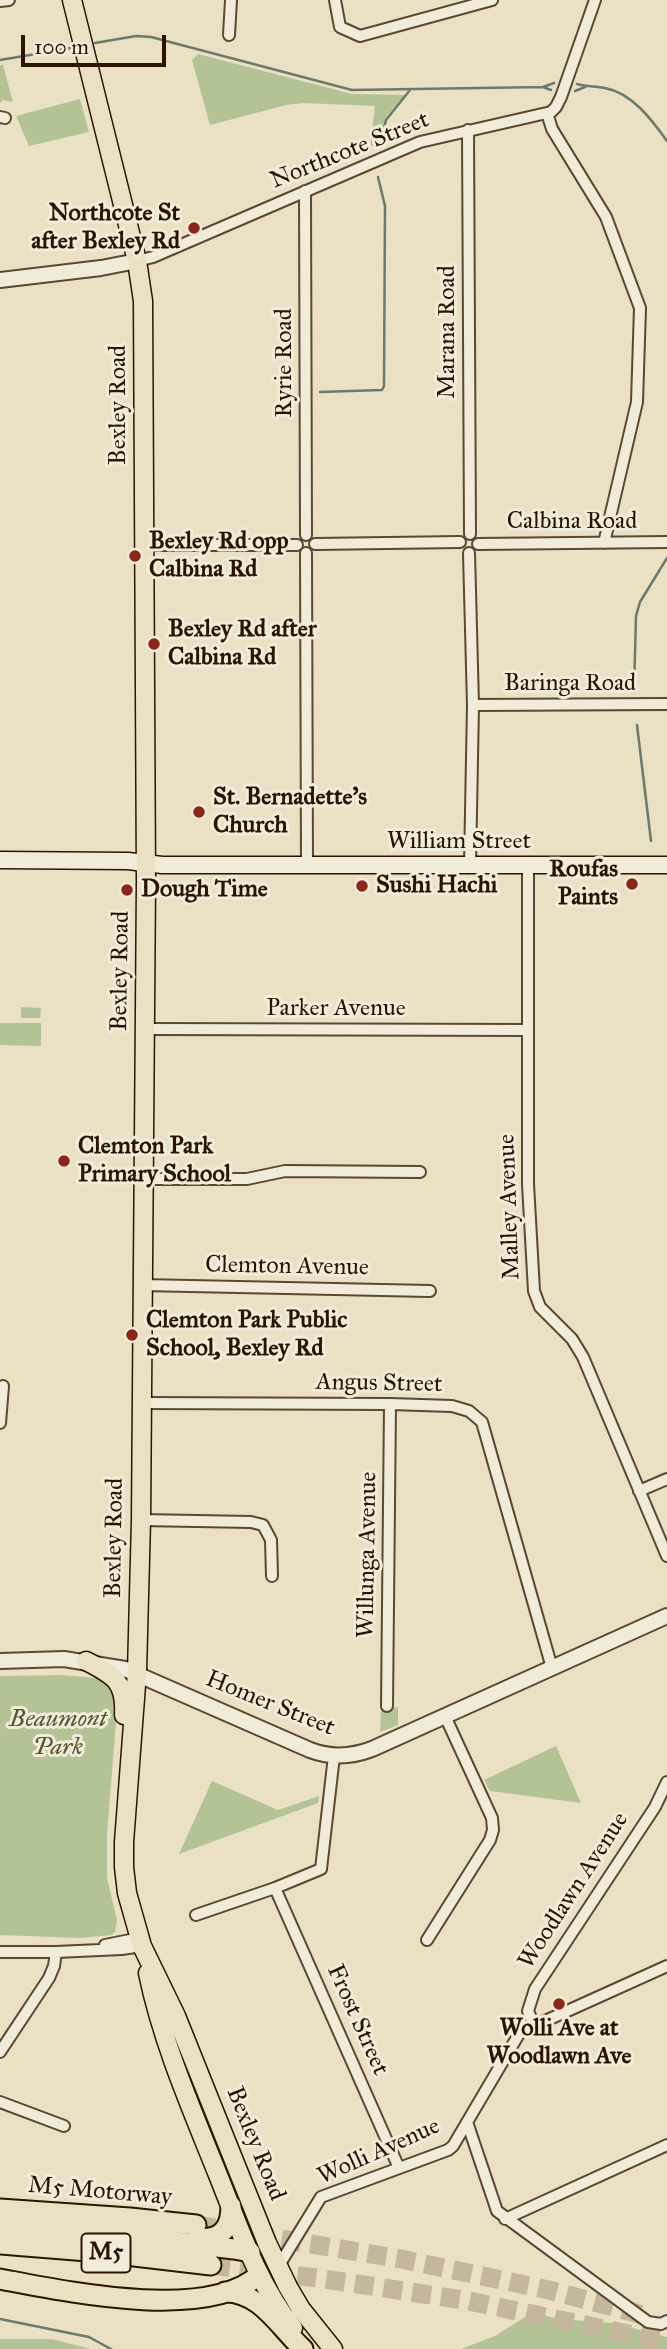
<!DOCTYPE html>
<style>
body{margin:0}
#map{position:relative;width:667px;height:2349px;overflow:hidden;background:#eae0c4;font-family:"IM FELL Great Primer",serif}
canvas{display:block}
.scale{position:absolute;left:21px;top:35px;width:145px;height:32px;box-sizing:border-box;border:4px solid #2b1500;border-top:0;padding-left:9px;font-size:21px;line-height:24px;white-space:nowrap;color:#2b1500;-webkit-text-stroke:5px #f1ebd9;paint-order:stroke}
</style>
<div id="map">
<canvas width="667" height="2349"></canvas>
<div class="scale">100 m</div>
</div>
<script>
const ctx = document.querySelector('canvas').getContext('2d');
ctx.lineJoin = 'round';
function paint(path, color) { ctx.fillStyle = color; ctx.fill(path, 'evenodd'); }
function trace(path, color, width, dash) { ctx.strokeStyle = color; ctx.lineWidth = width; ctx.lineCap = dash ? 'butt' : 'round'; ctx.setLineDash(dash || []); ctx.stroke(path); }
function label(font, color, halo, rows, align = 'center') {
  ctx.font = font + ' "IM FELL Great Primer",serif'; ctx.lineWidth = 6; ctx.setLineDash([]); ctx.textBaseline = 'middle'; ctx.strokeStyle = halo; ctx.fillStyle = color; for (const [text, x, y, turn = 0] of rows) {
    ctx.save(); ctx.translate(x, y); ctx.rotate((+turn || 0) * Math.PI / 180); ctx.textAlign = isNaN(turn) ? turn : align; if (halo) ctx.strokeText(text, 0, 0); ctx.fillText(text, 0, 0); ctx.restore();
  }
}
const green = new Path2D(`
 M198,54L352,94L405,95L386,117L380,143L370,147L375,106L303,103L286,105L210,125L192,60Z
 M0,65H3L13,102L3,100L0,103Z
 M80,99L89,132L29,146L16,116Z
 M21,1007L41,1008L40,1018H21Z
 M0,1023H41V1046L0,1045Z
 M62,1675L107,1679L117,1710L107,1834V1878L117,1920L115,1932L111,1935L80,1938L0,1935V1676Z
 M398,1707V1725L380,1732L381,1710Z
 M556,1746L581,1803L490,1791L484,1780Z
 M212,1781L278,1810L319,1796L318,1803L179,1854Z
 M533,2312L558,2319L613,2323L667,2337V2349H461L495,2336Z
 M0,2339H52L91,2349H0Z`);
const stream = new Path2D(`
 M95,43L136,36L151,37L352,90L543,87L554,83
 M0,60L71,48
 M577,84C587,87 595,86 605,88C632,93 652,120 667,141
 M543,87L551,90
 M575,91L585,87
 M381,143L386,120L410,90
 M320,392L382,390L384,386L385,206L378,177
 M634,692L636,616L640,602L667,558
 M637,725L651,841
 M0,2319L89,2337L111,2349`);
const motorwayTunnel = new Path2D(`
 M196,2225L401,2259L549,2290L647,2316
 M211,2265L317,2278L464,2300L667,2342`);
const minor = new Path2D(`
 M335,0L340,27L360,36L492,0
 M0,1L9,0
 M229,35L231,0
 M547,113L552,129L606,217L640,308L637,402L604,543
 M0,117L5,118
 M468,130L470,534
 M305,191L306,535
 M137,261L153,257L420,142L551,112L556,107L561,97L595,0
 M315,544L460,542
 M478,544L667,542
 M144,545H297
 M306,553L307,865
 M469,553L473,705L470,865
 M473,705L667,704
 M528,865V1184L534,1291L540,1307L572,1339L583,1357L667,1556
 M145,1029L528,1030
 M144,1179H247L285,1171L420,1172
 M142,1285L430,1291
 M141,1403L390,1404L452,1406L469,1411L482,1422L552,1668
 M0,1423L3,1386
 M639,1491L667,1479
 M141,1520L251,1522L263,1525L271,1540L272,1576
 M387,1706L390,1404
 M275,1888L399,2168
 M196,1915L275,1888L321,1869L334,1756
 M427,1940L490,1840L493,1830L492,1818L445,1716
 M105,1945L140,1938
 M0,1952H56L122,1949L142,1946
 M534,2025L528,2011L535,1989L655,1807L667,1782
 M0,2052L49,1978L54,1966L56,1952
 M0,2102L64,2126
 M467,2122L497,2211L648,2322L661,2324L667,2321
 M505,2219L667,2145
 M278,2267L321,2197L448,2150L453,2146L519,2034L523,2031L667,1966`);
const tertiary = new Path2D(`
 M0,280L101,268L137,261
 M0,1661L64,1659L125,1669L310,1750C331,1758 351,1757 372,1749L667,1616`);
const secondary = new Path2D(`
 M0,860L128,861L162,865H667`);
const primary = new Path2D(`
 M72,0L137,261L143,301L146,882L141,1520L137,1672L124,1842V1867L127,1893L142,1946L176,2016L267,2243L288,2287L301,2309L333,2349
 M86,1661C114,1675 126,1682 124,1715
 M148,1973C162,2042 192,2110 218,2175C239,2227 257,2283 293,2328`);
const motorway = new Path2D(`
 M0,2209L130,2218L196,2225
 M0,2227L141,2238L234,2249L250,2252
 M197,2238C220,2241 231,2229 231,2206
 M0,2244L100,2252L211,2265
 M0,2279C64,2291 206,2322 259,2275
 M225,2292C261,2292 279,2327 303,2349`);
const markers = [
 [194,228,7,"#8f2418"],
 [135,556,7,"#8f2418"],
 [154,644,7,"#8f2418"],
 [199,812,7,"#8f2418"],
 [632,884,7,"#8f2418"],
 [362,886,7,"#8f2418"],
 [127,890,7,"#8f2418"],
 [64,1161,7,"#8f2418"],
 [132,1335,7,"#8f2418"],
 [559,2004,7,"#8f2418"]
];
const shields = [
 [106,2253,49]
];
const shieldNames = [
 ["M5",106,2253]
];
const streetNames = [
 ["Northcote Street",350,151,-22],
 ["Marana Road",448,332,-90],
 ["Ryrie Road",285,363,-90],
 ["Bexley Road",119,405,-90],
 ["Calbina Road",572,522],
 ["Baringa Road",570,684],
 ["William Street",459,842],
 ["Bexley Road",121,971,-89],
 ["Parker Avenue",336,1009],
 ["Malley Avenue",510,1207,-92],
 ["Clemton Avenue",287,1267,1],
 ["Angus Street",379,1384,1],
 ["Bexley Road",115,1538,-89],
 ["Willunga Avenue",368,1555,-89],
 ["Homer Street",270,1704,22],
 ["Woodlawn Avenue",574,1891,-57],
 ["Frost Street",357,2020,66],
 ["Bexley Road",255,2144,68],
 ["Wolli Avenue",379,2152,-24],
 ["M5 Motorway",100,2192,5]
];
const poiNames = [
 ["Northcote St",180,214,"right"],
 ["after Bexley Rd",180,242,"right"],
 ["Bexley Rd opp",149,542],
 ["Calbina Rd",149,570],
 ["Bexley Rd after",168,630],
 ["Calbina Rd",168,658],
 ["St. Bernadette's",213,798],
 ["Church",213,826],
 ["Roufas",618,870,"right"],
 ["Paints",618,898,"right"],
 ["Sushi Hachi",376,886],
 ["Dough Time",141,890],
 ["Clemton Park",78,1147],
 ["Primary School",78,1175],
 ["Clemton Park Public",146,1321],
 ["School, Bexley Rd",146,1349],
 ["Wolli Ave at",559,2029,"center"],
 ["Woodlawn Ave",559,2057,"center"]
];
const parkNames = [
 ["Beaumont",58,1720],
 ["Park",58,1748]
];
paint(green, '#b4c396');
trace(stream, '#6c7a6d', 2.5);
trace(motorwayTunnel, '#c4b79d', 19, [19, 10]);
trace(minor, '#5b4831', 14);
trace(tertiary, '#5b4831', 18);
trace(secondary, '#2b1500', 19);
trace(primary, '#2b1500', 21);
trace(motorway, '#2b1500', 23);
trace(minor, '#f1ebd9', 10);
trace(tertiary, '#f1ebd9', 14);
trace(secondary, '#f1ebd9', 16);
trace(primary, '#eae0c4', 18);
trace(motorway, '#eae0c4', 19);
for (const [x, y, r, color] of markers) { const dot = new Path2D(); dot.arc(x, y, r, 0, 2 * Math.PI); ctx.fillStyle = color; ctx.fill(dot); trace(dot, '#f1ebd9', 2.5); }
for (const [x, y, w] of shields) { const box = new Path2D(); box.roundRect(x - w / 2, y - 19.5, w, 39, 5); ctx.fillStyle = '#f1ebd9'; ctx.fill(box); trace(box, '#2b1500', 2); }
label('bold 23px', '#2b1500', null, shieldNames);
label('24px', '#2b1500', '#f1ebd9', streetNames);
label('bold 24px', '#2b1500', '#f1ebd9', poiNames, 'left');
label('italic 24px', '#5b5234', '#f1ebd9', parkNames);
</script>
